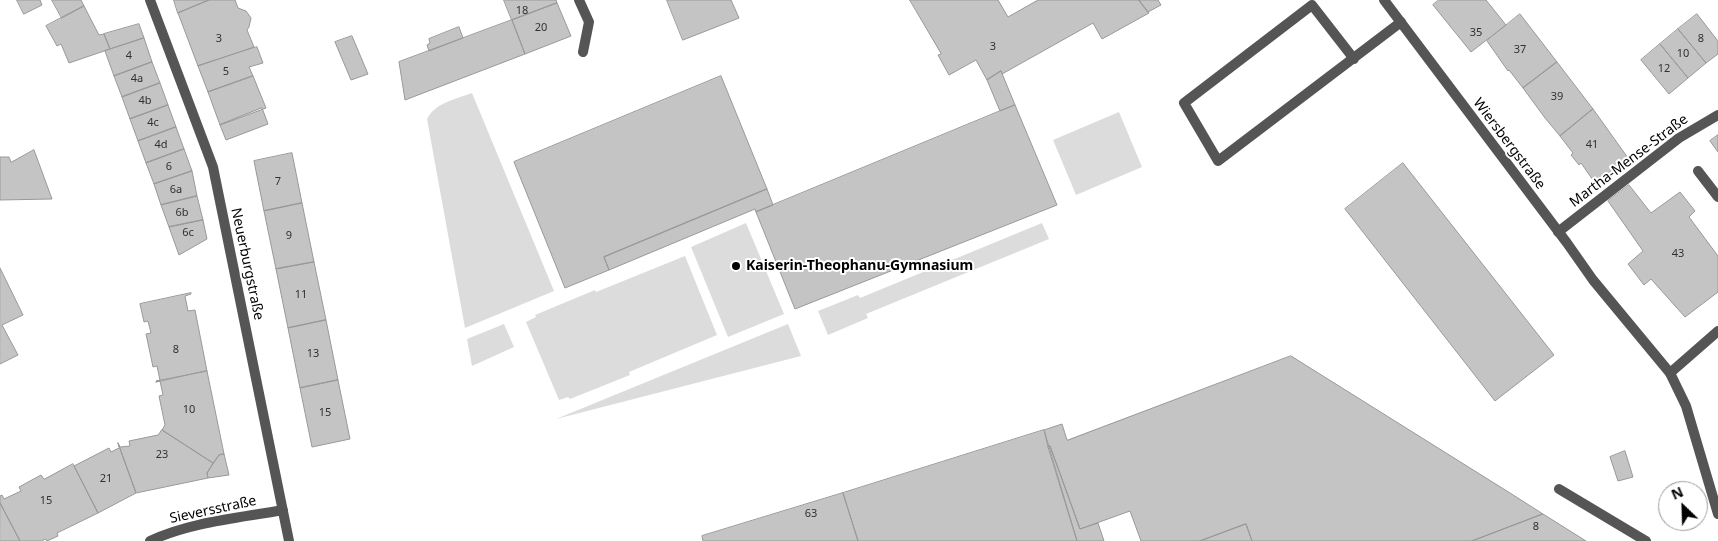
<!DOCTYPE html>
<meta charset="utf-8">
<style>
body{margin:0}
#map{position:relative;width:1718px;height:541px;overflow:hidden;background:#fff;font-family:"Noto Sans",sans-serif}
canvas{display:block}
.north{position:absolute;left:1658px;top:481px;width:50px;height:50px;box-sizing:border-box;background:#fff;border:1px solid #999;border-radius:50%;rotate:336deg;font-size:14px;font-weight:700;line-height:20px;text-align:center;color:#000}
.north::after{content:'';display:block;margin:auto;width:18px;height:22px;background:#000;clip-path:polygon(50% 0,100% 100%,50% 72%,0 100%)}
</style>
<div id="map">
<canvas width="1718" height="541"></canvas>
<div class="north">N</div>
</div>
<script>
const ctx = document.querySelector('canvas').getContext('2d');
ctx.lineJoin = 'round';
function paint(path, color) { ctx.fillStyle = color; ctx.fill(path, 'evenodd'); }
function trace(path, color, width, dash) { ctx.strokeStyle = color; ctx.lineWidth = width; ctx.lineCap = dash ? 'butt' : 'round'; ctx.setLineDash(dash || []); ctx.stroke(path); }
function label(font, color, halo, rows, align = 'center') {
  ctx.font = font + ' "Noto Sans",sans-serif'; ctx.lineWidth = 4; ctx.setLineDash([]); ctx.textBaseline = 'middle'; ctx.strokeStyle = halo; ctx.fillStyle = color; for (const [text, x, y, turn = 0] of rows) {
    ctx.save(); ctx.translate(x, y); ctx.rotate((+turn || 0) * Math.PI / 180); ctx.textAlign = isNaN(turn) ? turn : align; if (halo) ctx.strokeText(text, 0, 0); ctx.fillText(text, 0, 0); ctx.restore();
  }
}
const green = new Path2D(`
 M472,93L554,291L465,328L427,119C435,103 456,99 472,93Z
 M1119,112L1142,167L1076,195L1053,140Z
 M746,223L784,314L728,337L691,247Z
 M1042,223L1049,239L866,314L868,318L828,335L818,311L858,295L860,298Z
 M685,256L717,335L629,372L630,375L570,399L568,397L559,400L526,322L536,317L535,315L595,290L596,292Z
 M504,324L514,347L472,366L467,339Z
 M788,324L801,356L556,419Z`);
const building = new Path2D(`
 M17,0H40L42,5L24,14Z
 M52,0H81L84,6L62,18Z
 M174,0H209L178,13Z
 M209,0H235L238,8L246,11L251,18L249,27L247,30L254,47L198,66L178,13Z
 M504,0H556L557,3L512,20Z
 M667,0H731L739,18L683,40Z
 M910,0H998L1008,17L1038,0H1139L1149,13L1102,39L1093,23L1002,74L1001,71L987,80L976,60L949,75L938,55L941,54Z
 M1139,0H1158L1161,5L1148,12Z
 M1439,0H1486L1506,25L1471,52L1433,5Z
 M557,3L571,36L525,54L512,20Z
 M84,6L99,35L104,34L110,49L69,63L61,44L57,46L46,26Z
 M1520,14L1557,62L1523,88L1509,70L1508,71L1487,41Z
 M1697,14L1718,41V54L1706,63L1678,29Z
 M512,20L525,54L405,100L399,62Z
 M139,24L144,38L110,49L104,34Z
 M459,27L463,38L429,51L427,45L430,43L429,39Z
 M1678,29L1706,63L1688,78L1660,44Z
 M352,36L368,74L351,80L335,42Z
 M144,38L152,62L114,76L105,51Z
 M1660,44L1688,78L1669,94L1641,60Z
 M257,47L263,63L249,67L253,76L208,92L198,66Z
 M152,62L160,83L122,97L114,76Z
 M1557,62L1593,109L1560,136L1545,118L1523,88Z
 M1001,71L1015,105L1000,111L987,80Z
 M253,76L266,108L220,125L208,92Z
 M721,76L767,189L604,257L609,270L565,288L514,162Z
 M160,83L168,105L130,119L122,97Z
 M168,105L176,127L138,141L130,119Z
 M1015,105L1057,205L795,309L756,212Z
 M262,108L268,124L226,140L220,125Z
 M1593,109L1628,158L1595,183L1581,163L1579,165L1571,155L1573,153L1560,136Z
 M176,127L184,149L146,163L138,141Z
 M1718,135V152L1710,141Z
 M184,149L192,171L154,184L146,163Z
 M34,150L52,199L0,200V157H9L11,162Z
 M292,153L302,203L264,211L254,161Z
 M1403,163L1554,355L1495,401L1345,209Z
 M192,171L197,196L161,205L154,184Z
 M1629,185L1651,213L1680,192L1695,211L1689,217L1718,256V292L1685,317L1651,279L1644,285L1628,264L1643,251L1608,201Z
 M767,189L773,205L756,212L755,209L609,270L604,257Z
 M197,196L203,220L169,227L161,205Z
 M302,203L314,262L276,269L264,211Z
 M203,220L207,239L179,255L169,227Z
 M314,262L326,320L288,328L276,269Z
 M0,268L23,315L2,325L18,355L0,364Z
 M191,293V294L185,296L188,311L195,310L207,371L156,381L160,380L157,366L153,367L146,334L151,333L148,321L144,322L140,304Z
 M326,320L338,380L300,388L288,328Z
 M1291,356L1510,493L1543,514L1472,541H1252L1246,524L1200,541H1141L1130,511L1080,529L1050,446L1048,447L1044,430L1062,424L1067,440Z
 M207,371L224,454L219,455L213,463L162,430L165,425L159,396L163,395L160,381L156,382Z
 M338,380L350,439L312,447L300,388Z
 M162,430L213,463L207,473L208,478L136,493L118,443L120,447L130,446L129,441L158,435Z
 M1044,430L1077,541H858L843,493Z
 M118,443L136,493L98,513L74,466L109,448L111,452L119,448Z
 M1050,446L1080,529L1098,523L1104,541H1077L1048,447Z
 M1625,451L1633,477L1618,481L1610,457Z
 M224,454L229,475L208,478L207,473L219,455Z
 M73,464L98,513L57,533L58,536L47,541L45,539L42,541H20L0,503V496L2,495L4,499L21,491L19,487L41,475L44,479Z
 M843,493L858,541H703L702,536Z
 M0,503L20,541H0Z
 M1543,514L1586,541H1472Z
 M1246,524L1252,541H1200Z`);
const service = new Path2D(`
 M1354,59L1312,5L1184,103L1218,161L1401,22
 M1698,171L1718,197
 M1558,232L1679,138L1718,115
 M1670,373L1718,331
 M1559,489L1646,541`);
const minor = new Path2D(`
 M150,0L213,167L289,541
 M579,0L589,22L583,52
 M1384,0L1567,243L1593,280L1670,373L1686,406L1718,514
 M150,541C190,522 239,518 283,510`);
const markers = [
 [736,266,5,"#000"]
];
const numberNames = [
 ["18",522,11],
 ["20",541,28],
 ["35",1476,33],
 ["3",219,39],
 ["8",1701,39],
 ["3",993,47],
 ["37",1520,50],
 ["10",1683,54],
 ["4",129,56],
 ["12",1664,69],
 ["5",226,72],
 ["4a",137,79],
 ["39",1557,97],
 ["4b",145,101],
 ["4c",153,123],
 ["4d",161,145],
 ["41",1592,145],
 ["6",169,167],
 ["7",278,182],
 ["6a",176,190],
 ["6b",182,213],
 ["6c",188,233],
 ["9",289,236],
 ["43",1678,254],
 ["11",301,295],
 ["8",176,350],
 ["13",313,354],
 ["10",189,410],
 ["15",325,413],
 ["23",162,455],
 ["21",106,479],
 ["15",46,501],
 ["63",811,514],
 ["8",1536,527]
];
const streetNames = [
 ["Wiersbergstraße",1509,144,53],
 ["Martha-Mense-Straße",1629,161,-37],
 ["Neuerburgstraße",247,264,78],
 ["Sieversstraße",213,510,-12]
];
const poiNames = [
 ["Kaiserin-Theophanu-Gymnasium",746,266]
];
paint(green, '#dcdcdc');
paint(building, '#c4c4c4');
trace(building, '#999', 1);
trace(service, '#555', 10);
trace(minor, '#555', 10);
for (const [x, y, r, color] of markers) { const dot = new Path2D(); dot.arc(x, y, r, 0, 2 * Math.PI); ctx.fillStyle = color; ctx.fill(dot); trace(dot, '#fff', 2); }
label('11px', '#313131', null, numberNames);
label('14px', '#000', '#fff', streetNames);
label('bold 14px', '#000', '#fff', poiNames, 'left');
</script>
